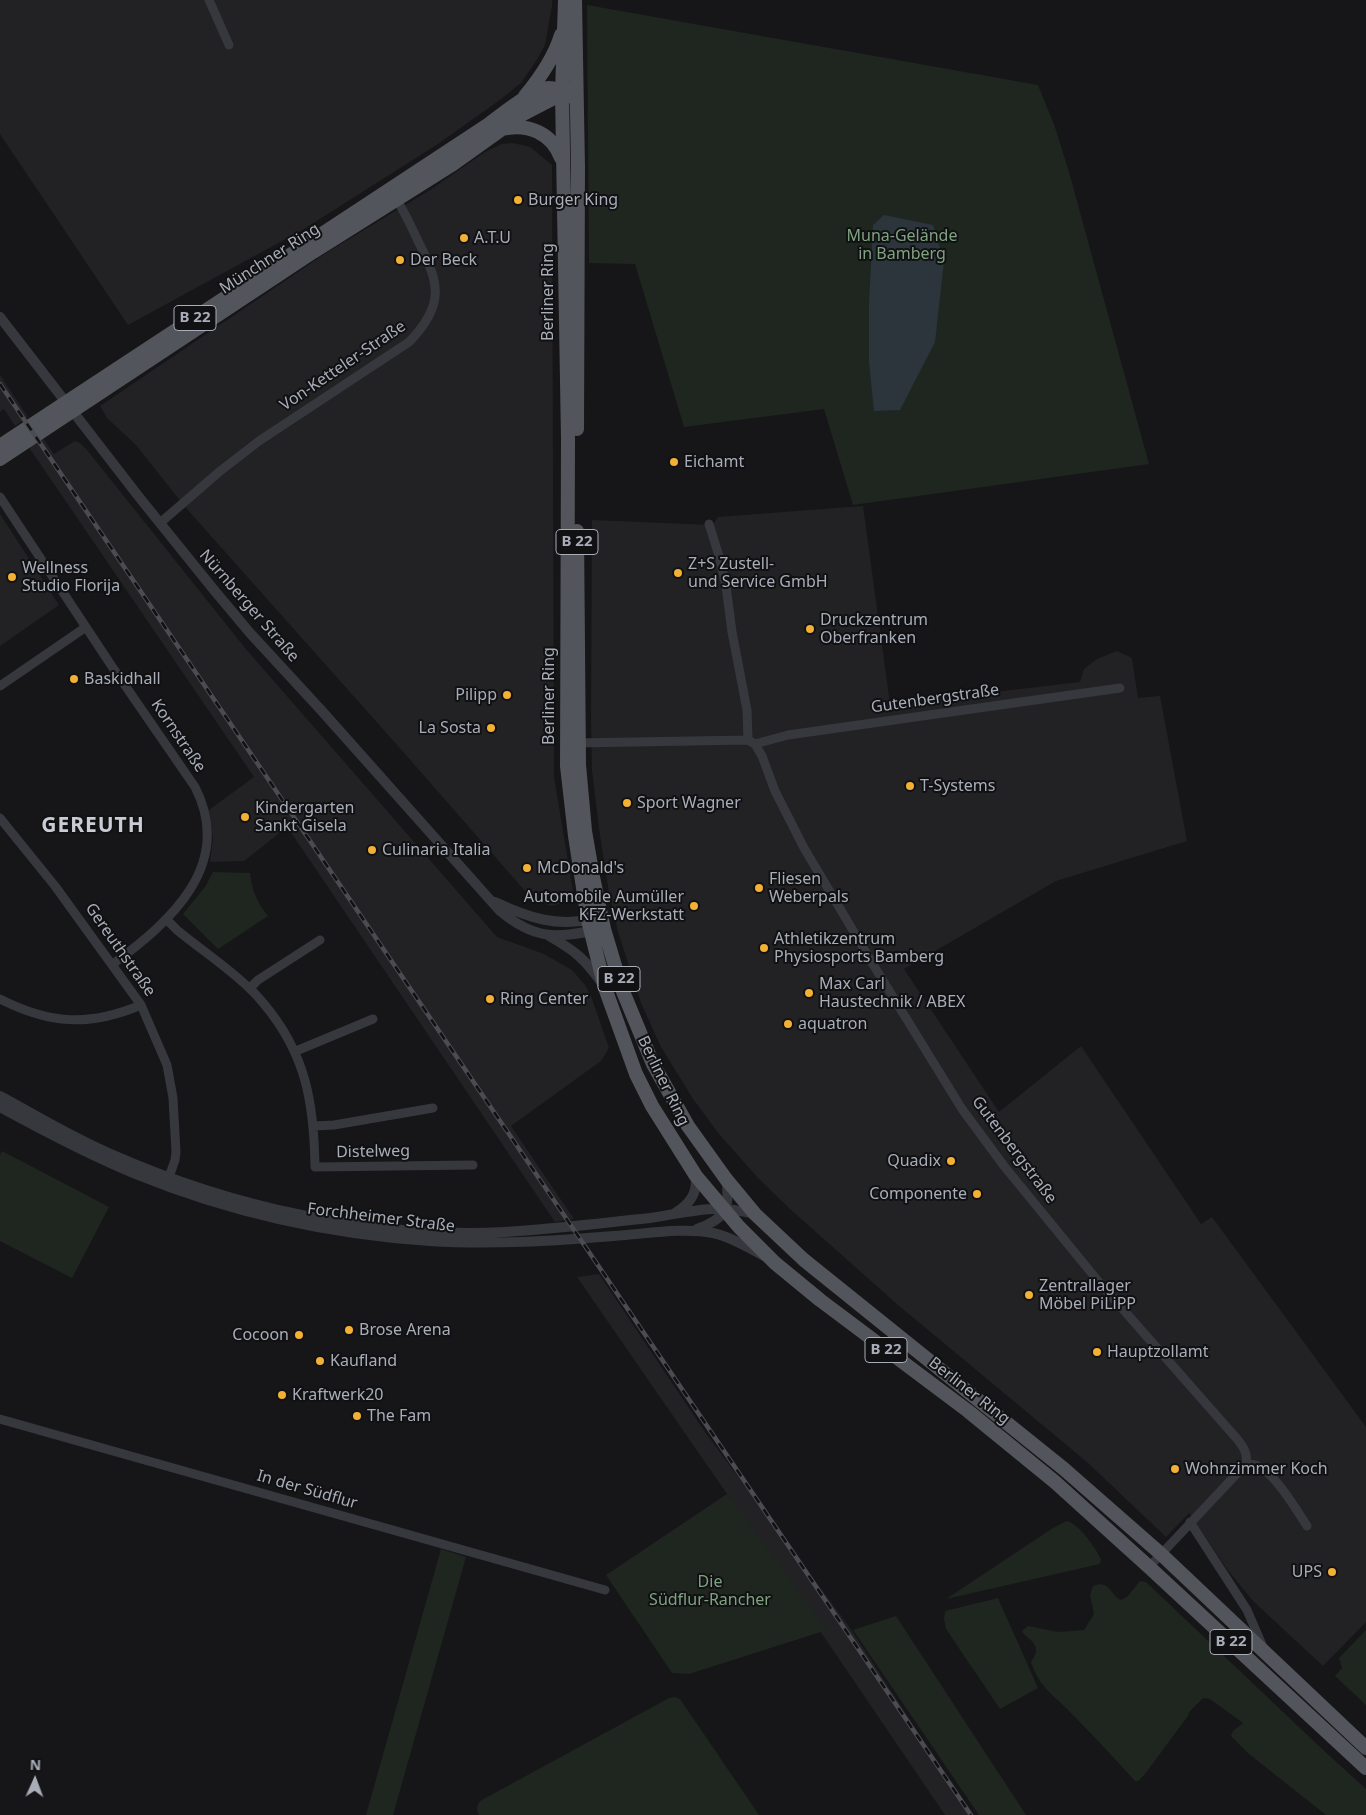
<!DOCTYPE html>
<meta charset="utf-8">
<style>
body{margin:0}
#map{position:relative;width:1366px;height:1815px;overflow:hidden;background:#161618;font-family:"Noto Sans",sans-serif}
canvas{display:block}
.north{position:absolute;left:10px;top:1755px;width:50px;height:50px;-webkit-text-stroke:4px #111113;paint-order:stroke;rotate:2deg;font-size:14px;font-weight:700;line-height:20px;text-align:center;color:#a8adb8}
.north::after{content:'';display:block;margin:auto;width:18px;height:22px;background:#a8adb8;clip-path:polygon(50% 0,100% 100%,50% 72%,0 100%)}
</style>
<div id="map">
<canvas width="1366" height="1815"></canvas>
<div class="north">N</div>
</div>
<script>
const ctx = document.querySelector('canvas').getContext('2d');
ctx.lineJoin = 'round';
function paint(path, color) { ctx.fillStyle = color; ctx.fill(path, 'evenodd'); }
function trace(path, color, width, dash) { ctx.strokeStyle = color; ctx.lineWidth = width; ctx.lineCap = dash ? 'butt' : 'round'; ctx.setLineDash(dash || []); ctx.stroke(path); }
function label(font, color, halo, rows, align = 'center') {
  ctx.font = font + ' "Noto Sans",sans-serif'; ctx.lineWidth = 4; ctx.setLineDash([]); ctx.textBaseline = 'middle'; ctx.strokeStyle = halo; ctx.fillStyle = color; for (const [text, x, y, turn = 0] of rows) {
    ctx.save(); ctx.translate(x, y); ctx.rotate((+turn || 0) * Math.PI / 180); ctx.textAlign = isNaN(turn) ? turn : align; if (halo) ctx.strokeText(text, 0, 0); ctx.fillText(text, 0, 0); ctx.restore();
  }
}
const built = new Path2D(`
 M0,0H552V6L545,45L536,61L521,83L497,102L438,144L304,229L128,325L0,134Z
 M513,143L530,147L552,165L554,777L574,897L568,902L551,906L532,899L398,746L186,508L136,445L107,418L100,406L326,253L430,190L485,152L502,144Z
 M0,375L28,417L15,426L4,409L0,412Z
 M42,437L54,454L75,441L80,443L87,450L245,648L497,937L544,954L572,970L585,985L591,996L609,1048L601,1061L511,1126L574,1219L555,1222L273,806L287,827L244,861L210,862L213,838L209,810L254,777L28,446Z
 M863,506L890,704L1080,682L1084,669L1097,659L1117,651L1132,658L1138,698L1160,696L1187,841L1056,881L904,969L999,1112L1081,1046L1201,1224L1212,1217L1366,1427V1622L1323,1666L1253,1601L1227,1569L1189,1513L1166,1537L1087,1462L898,1305L790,1209L759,1179L719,1134L693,1099L661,1047L641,1003L618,932L609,893L600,835L592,771L591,721L592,520L713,525L718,517Z
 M0,514L59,605L0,646Z
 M599,1274L705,1432L850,1628L972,1815H945L727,1494L577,1277Z`);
const green = new Path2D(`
 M587,5L1038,85L1055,127L1069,172L1149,464L853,505L824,409L684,427L635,264L589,263Z
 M213,872L250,873C252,891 257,902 268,916L218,949L183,914L205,887Z
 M2,1151L109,1207L72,1278L0,1241V1155Z
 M727,1494L827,1630L689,1674L672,1673L606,1575Z
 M1067,1521C1081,1526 1094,1546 1101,1559L1100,1564L946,1599L1053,1528Z
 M441,1549L466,1557L393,1815H366Z
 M1140,1581L1146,1582L1320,1747L1366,1789V1815H1326L1249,1754L1231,1736L1233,1731L1243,1723L1210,1699L1203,1698L1189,1712L1188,1716L1145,1774L1138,1781H1135C1114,1758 1093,1735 1071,1713C1053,1694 1040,1689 1031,1662C1033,1658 1036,1655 1036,1651C1037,1641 1026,1639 1022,1631L1028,1626L1058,1632L1084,1630L1094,1614L1090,1595L1093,1586C1110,1579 1110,1595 1121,1600L1127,1597Z
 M998,1598L1038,1688L1000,1709L946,1629L944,1619L945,1611Z
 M896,1616L1026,1815H979L853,1630Z
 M1366,1630V1705L1335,1676L1342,1668L1339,1658Z
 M675,1697L680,1699L759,1815H479C476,1810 477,1806 480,1801L669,1698Z`);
const water = new Path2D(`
 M884,215L933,225L944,261L935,342L900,410L874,411L869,362V304L873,225Z`);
const minor = new Path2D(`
 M209,0L229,45
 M0,497L111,665L195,787C235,865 170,922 113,964
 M160,523L219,472L259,441L409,342C445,305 440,284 418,241C411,226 404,210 394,196
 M709,524L719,556L726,586L732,632L747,710L748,740
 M0,686L86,627
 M575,743L748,740L755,744L762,756L775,791L804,848L877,971L962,1109L1004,1166L1098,1281L1238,1440C1244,1448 1248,1454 1246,1464
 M755,744L788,735L1120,688
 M0,818L55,886L141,1005L167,1065L173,1098L176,1152L175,1160L169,1177
 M166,919L177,930C200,949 226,966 248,987C254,992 259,998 264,1004C306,1054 314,1103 315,1167L473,1165
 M250,988L258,980L320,940
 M0,999C49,1024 89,1027 141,1005
 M296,1051L373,1019
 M314,1126L334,1125L433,1108
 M0,1419L605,1590
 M1246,1464C1250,1464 1255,1464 1258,1466C1276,1475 1296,1509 1307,1526
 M1190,1522L1247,1610L1263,1647
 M1149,1567L1246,1464`);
const tertiary = new Path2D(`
 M0,317L139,497L214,590L250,633L321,710L500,911C535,940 555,938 597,930
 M495,902C529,918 556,927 594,919
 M549,936C574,950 585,959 601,982
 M0,1096C37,1116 73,1138 111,1154C231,1207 374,1239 505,1232C554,1229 602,1223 650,1218C671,1215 692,1210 712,1209C727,1208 741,1211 755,1214
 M0,1107C44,1131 89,1155 136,1174C229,1212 329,1234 430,1241C491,1245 553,1241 614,1236C646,1234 681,1227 713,1233C728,1236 750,1248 764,1256
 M675,1213C690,1204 697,1194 696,1176
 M697,1229C725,1219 731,1209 726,1179`);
const primary = new Path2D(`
 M565,0L562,93L568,438L567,766L575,836L588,920L605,988L636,1074L652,1106L696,1176L739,1227L775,1263L820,1300L968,1411L1055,1482L1149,1567L1366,1768
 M575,0L578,167L577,429
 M525,96C540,78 554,58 561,35
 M502,129C528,123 552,133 561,158
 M0,446L489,124C501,115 535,87 550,88C556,88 562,93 567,97
 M0,459L313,252L453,164L523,114L550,100L567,89
 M577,531L579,765L585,831L593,877L604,929L622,989L653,1064L688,1126L726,1179L755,1214L804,1260L1064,1469L1161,1554L1366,1748`);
const rail = new Path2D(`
 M0,384L971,1815`);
const markers = [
 [518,200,5,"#f2b134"],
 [464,238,5,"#f2b134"],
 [400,260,5,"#f2b134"],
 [674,462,5,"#f2b134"],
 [678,573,5,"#f2b134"],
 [12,577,5,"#f2b134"],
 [810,629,5,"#f2b134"],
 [74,679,5,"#f2b134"],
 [507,695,5,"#f2b134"],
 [491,728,5,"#f2b134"],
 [910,786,5,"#f2b134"],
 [627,803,5,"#f2b134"],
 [245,817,5,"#f2b134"],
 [372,850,5,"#f2b134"],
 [527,868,5,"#f2b134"],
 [759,888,5,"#f2b134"],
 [694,906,5,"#f2b134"],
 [764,948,5,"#f2b134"],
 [809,993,5,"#f2b134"],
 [490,999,5,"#f2b134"],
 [788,1024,5,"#f2b134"],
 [951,1161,5,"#f2b134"],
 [977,1194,5,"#f2b134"],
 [1029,1295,5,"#f2b134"],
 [349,1330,5,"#f2b134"],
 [299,1335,5,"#f2b134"],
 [1097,1352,5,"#f2b134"],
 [320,1361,5,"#f2b134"],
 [282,1395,5,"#f2b134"],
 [357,1416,5,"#f2b134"],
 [1175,1469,5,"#f2b134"],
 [1332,1572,5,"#f2b134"]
];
const shields = [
 [195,318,42],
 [577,542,42],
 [619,979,42],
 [886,1350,42],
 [1231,1642,42]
];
const shieldNames = [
 ["B 22",195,318],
 ["B 22",577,542],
 ["B 22",619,979],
 ["B 22",886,1350],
 ["B 22",1231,1642]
];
const poiNames = [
 ["Burger King",528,200],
 ["A.T.U",474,238],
 ["Der Beck",410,260],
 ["Eichamt",684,462],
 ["Z+S Zustell-",688,564],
 ["und Service GmbH",688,582],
 ["Wellness",22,568],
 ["Studio Florija",22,586],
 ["Druckzentrum",820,620],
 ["Oberfranken",820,638],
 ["Baskidhall",84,679],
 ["Pilipp",497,695,"right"],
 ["La Sosta",481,728,"right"],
 ["T-Systems",920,786],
 ["Sport Wagner",637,803],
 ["Kindergarten",255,808],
 ["Sankt Gisela",255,826],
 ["Culinaria Italia",382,850],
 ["McDonald's",537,868],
 ["Fliesen",769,879],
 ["Weberpals",769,897],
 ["Automobile Aumüller",684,897,"right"],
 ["KFZ-Werkstatt",684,915,"right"],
 ["Athletikzentrum",774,939],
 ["Physiosports Bamberg",774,957],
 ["Max Carl",819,984],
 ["Haustechnik / ABEX",819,1002],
 ["Ring Center",500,999],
 ["aquatron",798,1024],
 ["Quadix",941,1161,"right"],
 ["Componente",967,1194,"right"],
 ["Zentrallager",1039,1286],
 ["Möbel PiLiPP",1039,1304],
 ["Brose Arena",359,1330],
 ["Cocoon",289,1335,"right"],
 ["Hauptzollamt",1107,1352],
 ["Kaufland",330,1361],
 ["Kraftwerk20",292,1395],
 ["The Fam",367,1416],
 ["Wohnzimmer Koch",1185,1469],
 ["UPS",1322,1572,"right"]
];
const parkNames = [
 ["Muna-Gelände",902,236],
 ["in Bamberg",902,254],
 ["Die",710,1582],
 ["Südflur-Rancher",710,1600]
];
const streetNames = [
 ["Münchner Ring",270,259,-33],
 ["Berliner Ring",548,292,-90],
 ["Von-Ketteler-Straße",343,366,-34],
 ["Nürnberger Straße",249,606,49],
 ["Berliner Ring",549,696,-90],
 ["Gutenbergstraße",935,699,-8],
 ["Kornstraße",178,736,56],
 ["Gereuthstraße",120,950,55],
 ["Berliner Ring",663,1081,64],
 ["Gutenbergstraße",1014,1150,53],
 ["Distelweg",373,1152,-1],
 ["Forchheimer Straße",381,1218,7],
 ["Berliner Ring",969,1391,38],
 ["In der Südflur",307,1490,16]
];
const districtNames = [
 ["GEREUTH",93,826]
];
paint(built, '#222225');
paint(green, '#1e261f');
paint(water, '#2c353c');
trace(minor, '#37383d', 9);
trace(tertiary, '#37383d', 10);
trace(primary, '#53555c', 14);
trace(rail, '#4a4c52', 4.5);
trace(rail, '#111113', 2.5, [8]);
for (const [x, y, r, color] of markers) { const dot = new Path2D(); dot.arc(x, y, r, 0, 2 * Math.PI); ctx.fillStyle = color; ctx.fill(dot); trace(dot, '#111113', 2); }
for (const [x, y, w] of shields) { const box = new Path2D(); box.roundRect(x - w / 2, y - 12.5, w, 25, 4); ctx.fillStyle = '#111113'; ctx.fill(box); trace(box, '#a8adb8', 1); }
label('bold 15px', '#a8adb8', null, shieldNames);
label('16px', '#a8adb8', '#111113', poiNames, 'left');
label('16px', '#7fa381', '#111113', parkNames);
label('16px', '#a8adb8', '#111113', streetNames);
ctx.letterSpacing = '1px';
label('bold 21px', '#c9ccd4', '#111113', districtNames);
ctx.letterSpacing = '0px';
</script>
